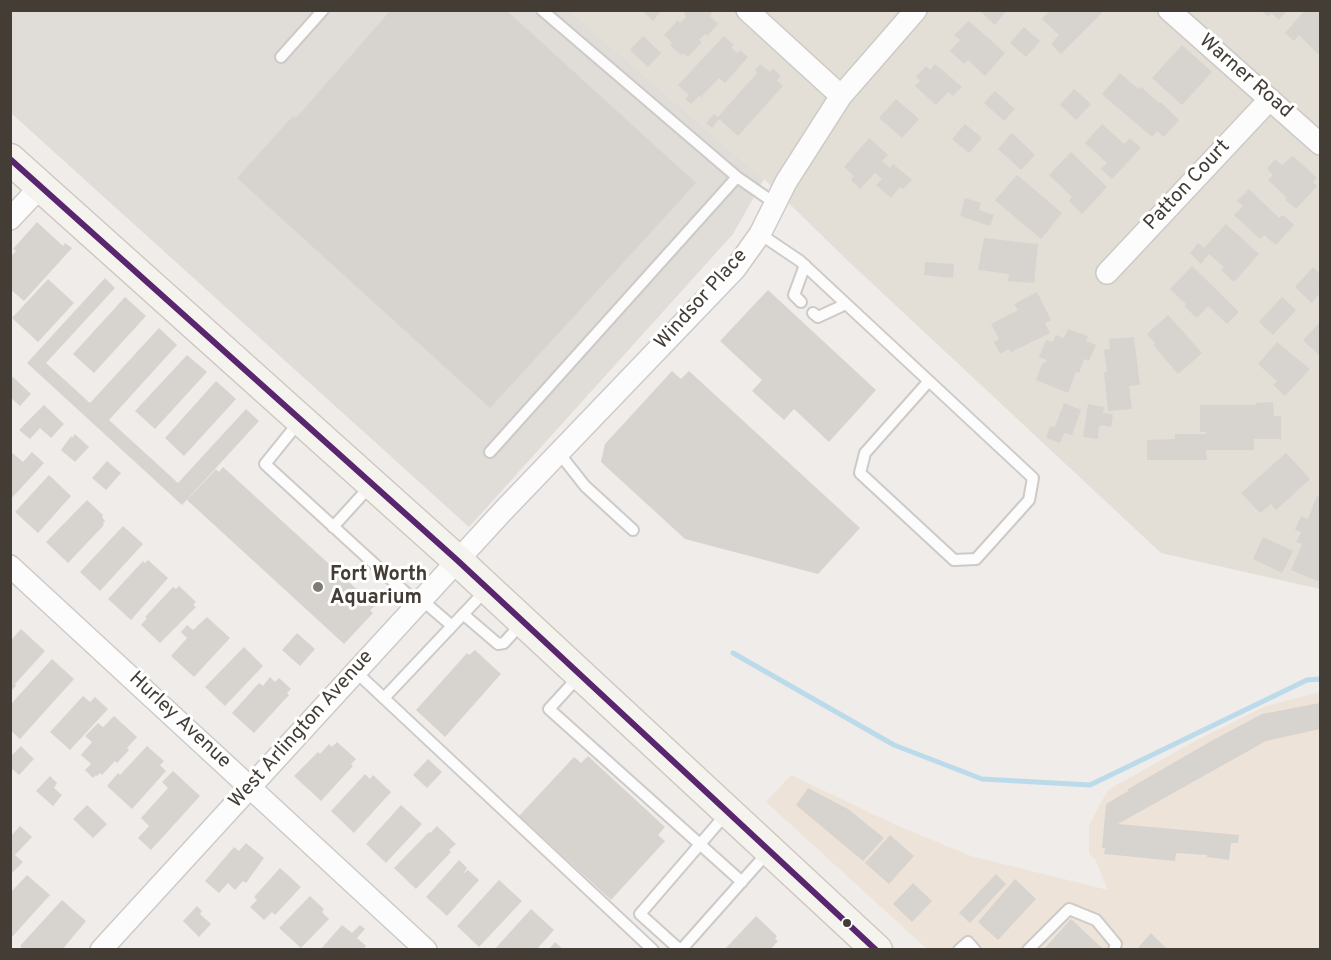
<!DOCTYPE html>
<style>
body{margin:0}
#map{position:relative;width:1331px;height:960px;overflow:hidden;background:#efece9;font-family:Overpass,sans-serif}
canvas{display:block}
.frame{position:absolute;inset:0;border:12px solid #443d35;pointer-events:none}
</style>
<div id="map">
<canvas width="1331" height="960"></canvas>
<div class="frame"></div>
</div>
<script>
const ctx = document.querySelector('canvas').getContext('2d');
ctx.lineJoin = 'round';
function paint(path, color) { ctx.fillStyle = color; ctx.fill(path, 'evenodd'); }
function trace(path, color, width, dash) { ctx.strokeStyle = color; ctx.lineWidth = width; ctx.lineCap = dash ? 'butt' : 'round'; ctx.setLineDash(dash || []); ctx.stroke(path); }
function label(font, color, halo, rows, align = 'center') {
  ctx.font = font + ' Overpass,sans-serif'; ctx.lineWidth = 6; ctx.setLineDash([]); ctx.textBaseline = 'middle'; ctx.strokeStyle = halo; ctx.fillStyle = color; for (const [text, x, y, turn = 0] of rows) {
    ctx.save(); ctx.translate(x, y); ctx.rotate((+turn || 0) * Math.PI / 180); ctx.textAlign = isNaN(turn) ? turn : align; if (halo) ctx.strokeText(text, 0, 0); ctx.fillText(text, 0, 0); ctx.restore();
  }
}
const residential = new Path2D(`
 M570,11H1320V589L1161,553L846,259L764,179Z`);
const commercial = new Path2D(`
 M1320,692V949H927L766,802L791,775L896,825L971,856L1108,890L1095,859L1089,854V825L1108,790L1197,740L1266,706Z`);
const industrial = new Path2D(`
 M11,11H570L764,179L733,234L469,527L11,113Z`);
const stream = new Path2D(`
 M733,653L894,745L982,779L1090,785L1307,680L1320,679`);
const building = new Path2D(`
 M391,10H506L696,183L490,408L237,178L293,116L296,118Z
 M642,10H662L653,21Z
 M687,10H703L705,13L709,10L712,14L710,16L718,24L707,36L705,34L699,40L702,42L688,57L683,53L681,55L670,45L672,43L664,35L678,20L680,23L686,17L684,14Z
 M979,10H1007L995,25Z
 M1050,10H1099L1102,13L1061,54L1051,44L1059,35L1042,19Z
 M1261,10H1288L1279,20L1271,13L1268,17Z
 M1305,10H1320V51L1318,54L1299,35L1294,41L1285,33Z
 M969,21L1005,53L985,76L968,60L964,64L950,51L960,40L954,35Z
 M1024,27L1040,41L1026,57L1010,43Z
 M643,36L661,53L648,67L630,50Z
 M724,36L734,45L731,48L738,53L740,50L748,57L725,83L719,78L701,97L699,96L691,104L685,99L689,95L678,85Z
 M1182,45L1212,72L1182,105L1152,78Z
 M760,64L770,72L773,68L781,76L777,81L783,86L738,136L719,119L712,128L706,123L714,114L718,117L757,73L755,70Z
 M935,64L962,87L953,96L948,92L936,105L915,86L920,81L916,77L926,66L930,70Z
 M1120,73L1138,89L1141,87L1159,103L1161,102L1179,120L1164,137L1157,131L1152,137L1102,94Z
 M1074,89L1091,104L1076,120L1060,105Z
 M995,91L1015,109L1004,121L984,103Z
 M896,99L919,119L902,138L879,118Z
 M965,124L982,138L969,153L952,139Z
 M1102,124L1124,144L1130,138L1141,148L1112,179L1101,169L1107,163L1085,143Z
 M1012,133L1035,155L1021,170L998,149Z
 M869,138L888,155L882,161L890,168L893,164L912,180L903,189L900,187L891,198L876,185L882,179L875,173L860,189L851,180L854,176L844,167Z
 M1071,152L1107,187L1082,214L1069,201L1072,197L1049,175Z
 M1293,156L1317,178L1313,182L1317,186L1296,209L1285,200L1287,198L1268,180L1273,175L1267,169L1275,159L1282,165Z
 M1017,175L1062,213L1041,239L995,200Z
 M1249,189L1279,218L1283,215L1294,225L1276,245L1264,235L1260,239L1234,215L1243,206L1237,201Z
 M965,198L981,203L979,210L994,215L990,226L960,216Z
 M37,222L63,246L65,243L72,248L24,301L10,289V257L16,251L13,249Z
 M1226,224L1259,254L1234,282L1221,270L1224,267L1209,254L1201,264L1190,253L1198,243L1204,248Z
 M984,238L1038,244L1034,283L1008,281L1009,274L978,270Z
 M925,262L954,264L953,278L924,275Z
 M1192,266L1239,312L1227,324L1208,306L1197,318L1184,306L1186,304L1170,289Z
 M1313,267L1320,274V293L1312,303L1295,287Z
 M105,278L115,288L46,363L90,403L159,328L177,345L109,420L178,483L246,409L259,421L182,505L27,363Z
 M48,279L74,303L38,342L12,318Z
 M768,290L876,390L829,442L794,409L784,420L752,391L762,380L720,341Z
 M1037,292L1051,320L1045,323L1050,333L1011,352L1009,349L1000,354L994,342L999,339L991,324L1018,310L1014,304Z
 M125,297L146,316L94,373L73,354Z
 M1282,297L1296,310L1273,335L1259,322Z
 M1168,315L1202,353L1178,374L1153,345L1155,343L1147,334Z
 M1320,322V356L1303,340Z
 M1068,329L1088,336L1086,341L1096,345L1089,361L1084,359L1079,373L1076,372L1068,393L1036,380L1043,362L1045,363L1047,360L1039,357L1046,340L1053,342L1056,335L1064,338Z
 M1134,337L1140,385L1129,386L1132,409L1108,411L1104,372H1107L1104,350L1110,349L1109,339Z
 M1277,342L1310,369L1285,396L1273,385L1277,381L1258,364Z
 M187,355L207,372L155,429L135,411Z
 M672,371L681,379L689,371L860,528L818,574L685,539L601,462L605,444Z
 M13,377L31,394L20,406L10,397V380Z
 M216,381L236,399L184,456L165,438Z
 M1273,402L1274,416H1281V439H1254V450H1206L1207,460H1147V440L1175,439V434H1206V432H1200V405H1256V403Z
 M1064,403L1081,410L1072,435L1064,433L1060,443L1046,438L1050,426L1055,427Z
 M1088,404L1104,407L1103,413L1113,414L1111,427L1102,425L1099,427L1098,439L1083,437Z
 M44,405L64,424L51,438L40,428L30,439L19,430Z
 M75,434L89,447L75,462L61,450L71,436L72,438Z
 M10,451L23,462L32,452L44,463L10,500Z
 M1286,453L1310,479L1276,510L1271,504L1260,513L1241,493Z
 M107,461L121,473L106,490L92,478Z
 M223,467L375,606L370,610L373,613L344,644L187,500L216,469L219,472Z
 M49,475L71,496L38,533L15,512Z
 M1317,496L1320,497V582L1291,570L1302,544L1296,542L1301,532L1295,530L1301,516L1308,519Z
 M87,500L103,515L102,517L105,521L103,523L104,525L68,563L46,542Z
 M123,526L143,544L100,591L80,572Z
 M1263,537L1293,551L1282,573L1253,559Z
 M148,560L168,578L131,620L108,599L143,561L145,563Z
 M179,586L196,602L193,605L196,607L160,643L141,625L147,618L145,617L173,587L176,589Z
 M207,617L230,638L194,677L171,656L187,638L181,632L187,625L193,630Z
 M21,629L45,651L15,684L16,686L10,692V641Z
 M297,633L315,649L300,666L282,650Z
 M244,647L263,666L225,706L205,687Z
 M475,650L501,674L445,737L416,710L467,653L469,655Z
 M52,659L74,679L20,739L10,730V705Z
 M270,677L275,682L279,678L291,689L287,693L289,695L254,733L232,713L259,683L263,686Z
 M83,696L90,702L95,697L108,709L70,750L50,732Z
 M1320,703V729L1266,741L1118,824L1239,835L1238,843H1231L1229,860L1207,857V855L1176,853L1175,861L1104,854L1105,848H1102L1106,804L1128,791V789L1213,740L1262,714Z
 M114,716L137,737L127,748L129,750L117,763L115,761L102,775L100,773L97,776L96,775L93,778L85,770L91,764L81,755L92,742L85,736L98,723L103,727Z
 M337,742L356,759L351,764L353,766L321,801L294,776L318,752L320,754L329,744L332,747Z
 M21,746L34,759L19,775L10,767V757Z
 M147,746L164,761L160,765L166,771L132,809L107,786L118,773L120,775Z
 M588,756L665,827L658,835L665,841L611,900L519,816L574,757L581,763Z
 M428,759L442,772L427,788L413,775Z
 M173,771L200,796L151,850L138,838L149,826L141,818L168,788L162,782Z
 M365,774L370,779L373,775L391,792L354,833L331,811Z
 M50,776L57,783L54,788L62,795L53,806L36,791Z
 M808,788L848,809L884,838L863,861L796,805Z
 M87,805L107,824L93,838L73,819Z
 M401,805L422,824L386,863L366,844Z
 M20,826L32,837L15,855L23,862L10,875V837Z
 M437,826L456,844L449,850L451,852L416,889L394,868L429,832L430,833Z
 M890,835L914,856L889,884L865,863Z
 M246,843L264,858L246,883L243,881L235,890L228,883L219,893L205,881L234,847L239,851Z
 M459,860L467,868L463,874L468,870L479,880L447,916L426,897Z
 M280,868L301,887L275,915L272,912L264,920L250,907L257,900L254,897Z
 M996,874L1006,884L970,923L959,913Z
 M27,875L50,895L12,937L10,936V893Z
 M1015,879L1036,899L998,940L978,922Z
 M499,880L522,901L479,947L457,926Z
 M913,883L932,901L912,922L893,904Z
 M310,896L324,909L322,912L329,919L301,948L279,928Z
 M62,900L86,921L62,950H24L20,946Z
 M197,906L202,911L200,914L211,924L199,937L183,921Z
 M531,909L554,930L536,950H494Z
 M756,916L777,936L775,939L778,941L770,950H724Z
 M1071,919L1104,950H1043Z
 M342,925L352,933L360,925L365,929L357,938L366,946L363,950H320Z
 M1151,933L1168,950H1136Z
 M555,942L564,950H548Z`);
const service = new Path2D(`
 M542,10L737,177L776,204
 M281,57L323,10
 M760,234L800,261L1033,478L1029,500L976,559L954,560L860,473L865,453L929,381
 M801,302L794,295L805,265
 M813,313L818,317L846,304
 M299,422L265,464L418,604
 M490,452L737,177
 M559,453L585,486L633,530
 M333,527L372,484
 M422,600L452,626
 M463,614L498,644L504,643L521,624
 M356,672L653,950
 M580,675L549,709L742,882
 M384,698L487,589
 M680,950L640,914L726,814
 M681,950L769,851
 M959,950L968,942L975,950
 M1028,950L1069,909L1096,920L1116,944L1114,950`);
const minor = new Path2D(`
 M747,10L841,96
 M1169,10L1320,144
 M10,219L41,186
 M1107,273L1270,99
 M10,566L426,950
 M101,950L503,511L735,269L760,234L786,182L841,96L916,10`);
const secondary = new Path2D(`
 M10,159L457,560L877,950`);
const bus1 = new Path2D(`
 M10,159L457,560L876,950`);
const markers = [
 [318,587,6,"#807a74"],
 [847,923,5,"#443d35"]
];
const streetNames = [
 ["Warner Road",1245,77,41],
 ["Patton Court",1188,186,-47],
 ["Windsor Place",702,300,-48],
 ["Hurley Avenue",179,721,43],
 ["West Arlington Avenue",302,730,-48]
];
const poiNames = [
 ["Fort Worth",330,576],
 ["Aquarium",330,599]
];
paint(residential, '#e3ded6');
paint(commercial, '#eee3d9');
paint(industrial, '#e0dcd8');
trace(stream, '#bbdbeb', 5);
paint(building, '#d7d4d0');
trace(service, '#cdcac7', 14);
trace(minor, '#cdcac7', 24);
trace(secondary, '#cec8c0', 33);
trace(service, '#fdfcfc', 10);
trace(minor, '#fdfcfc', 21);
trace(secondary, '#f5f3ee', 30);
trace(bus1, '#5a256f', 6);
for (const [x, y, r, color] of markers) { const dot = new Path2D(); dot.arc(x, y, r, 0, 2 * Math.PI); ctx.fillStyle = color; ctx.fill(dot); trace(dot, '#fff', 2); }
label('20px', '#443d35', '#fff', streetNames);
label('bold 20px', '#443d35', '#fff', poiNames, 'left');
</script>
